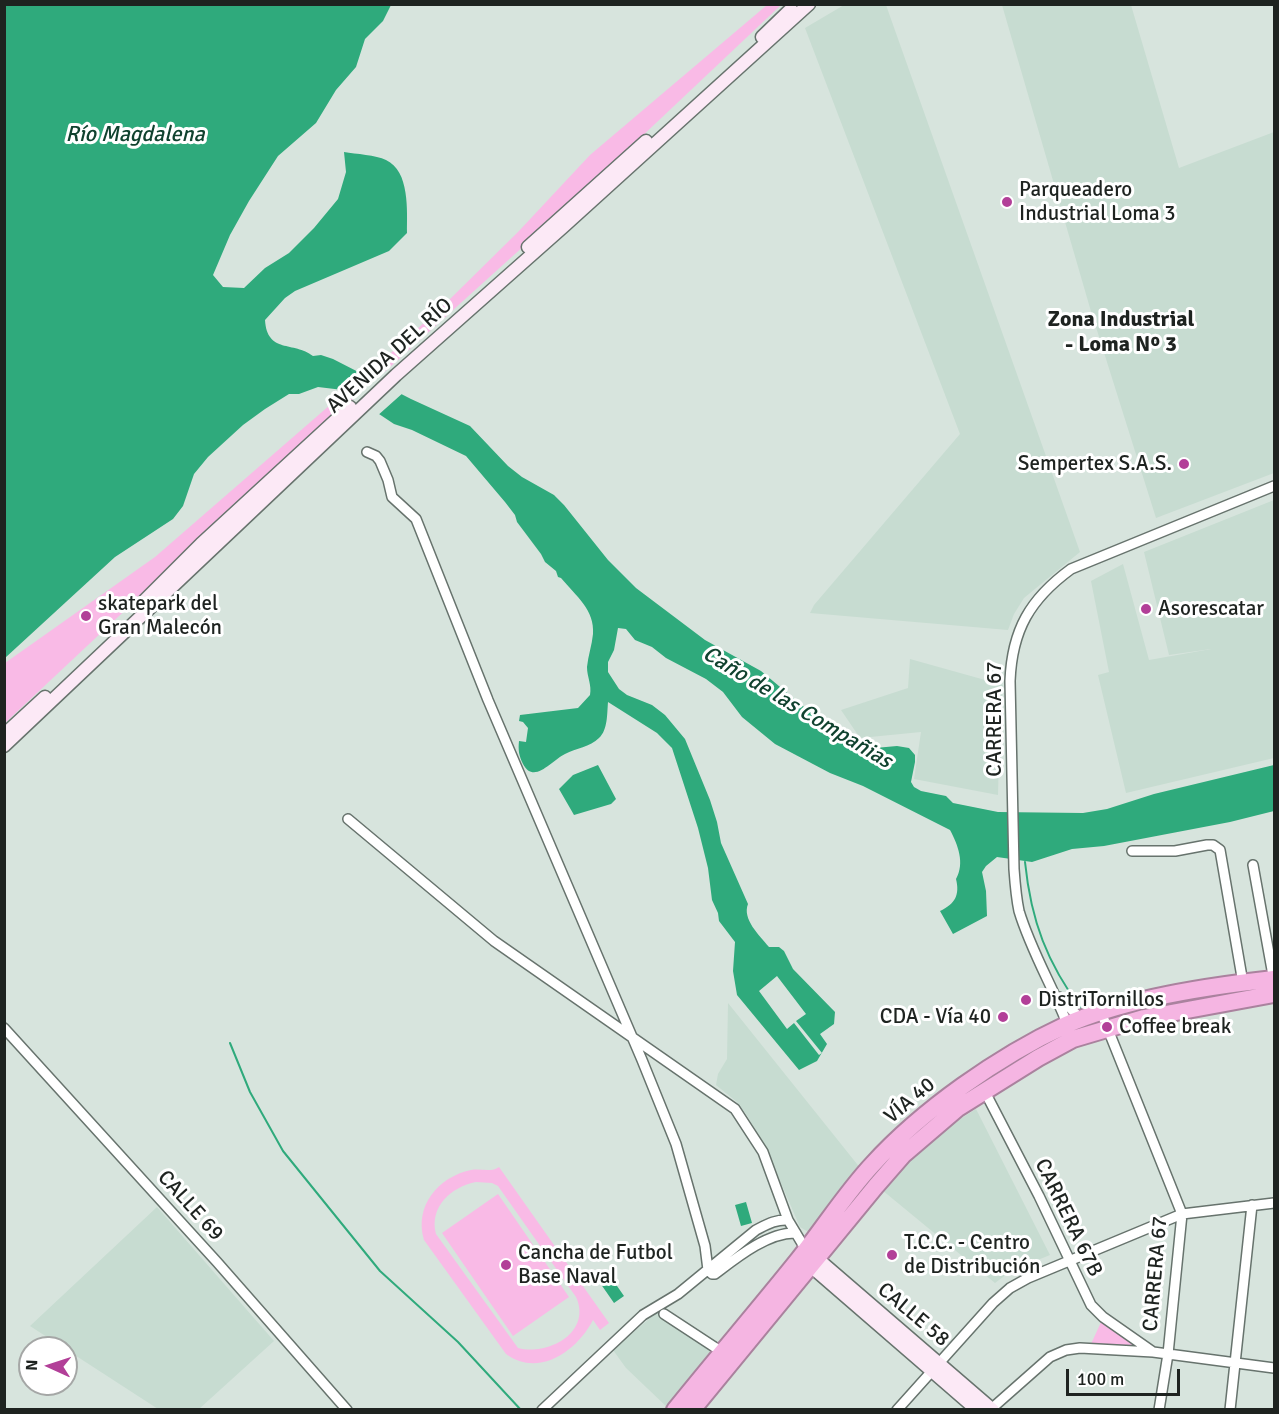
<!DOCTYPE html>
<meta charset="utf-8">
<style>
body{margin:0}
#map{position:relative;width:1279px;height:1414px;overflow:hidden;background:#d7e4dd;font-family:Signika,sans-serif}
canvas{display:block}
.frame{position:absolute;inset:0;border:6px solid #1e2320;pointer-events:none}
.north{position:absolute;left:18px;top:1336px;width:60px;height:60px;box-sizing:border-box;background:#fff;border:2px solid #a5a7a6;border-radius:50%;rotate:273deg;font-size:16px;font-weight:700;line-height:24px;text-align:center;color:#1e2320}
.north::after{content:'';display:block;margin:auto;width:21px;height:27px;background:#b23f98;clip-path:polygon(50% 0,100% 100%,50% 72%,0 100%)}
.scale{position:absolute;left:1066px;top:1369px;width:114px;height:27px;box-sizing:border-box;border:3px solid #1e2320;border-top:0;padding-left:8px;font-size:18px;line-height:21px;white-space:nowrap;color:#1e2320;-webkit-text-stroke:4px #fff;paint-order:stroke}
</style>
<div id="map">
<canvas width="1279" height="1414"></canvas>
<div class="frame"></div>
<div class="north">N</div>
<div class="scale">100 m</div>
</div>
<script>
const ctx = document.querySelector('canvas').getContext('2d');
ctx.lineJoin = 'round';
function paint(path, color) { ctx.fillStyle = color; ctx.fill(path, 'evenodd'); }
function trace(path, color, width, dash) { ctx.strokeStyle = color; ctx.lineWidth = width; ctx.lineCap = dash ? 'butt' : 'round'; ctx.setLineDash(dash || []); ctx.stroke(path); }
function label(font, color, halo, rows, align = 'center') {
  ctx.font = font + ' Signika,sans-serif'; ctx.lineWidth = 6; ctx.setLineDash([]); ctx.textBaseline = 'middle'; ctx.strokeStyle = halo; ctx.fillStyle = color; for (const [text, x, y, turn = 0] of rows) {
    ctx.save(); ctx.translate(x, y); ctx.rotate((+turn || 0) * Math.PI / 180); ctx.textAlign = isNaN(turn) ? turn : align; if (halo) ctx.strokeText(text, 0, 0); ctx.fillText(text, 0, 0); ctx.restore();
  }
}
const built = new Path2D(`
 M844,5H886L1080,552L1024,598L1014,614L1008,630L810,613L814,605L960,434L805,28Z
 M1002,5H1131L1179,168L1274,132V473L1156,518L1090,308Z
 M1274,500V758L1126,793L1098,675L1109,672L1091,581L1123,564L1149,660L1211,649L1169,655L1144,552Z
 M910,659L1003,685L1000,713L998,795L914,779L921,732L860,738L841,710L908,688Z
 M728,1003L861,1169L810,1233L800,1227L767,1151L748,1117L737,1102L716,1085L718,1074L727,1059Z
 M976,1109L1050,1255L1011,1271L995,1283L882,1190L906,1162L941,1131Z
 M157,1207L274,1341L199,1409H158L30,1326Z
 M657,1312L714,1351L669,1409L626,1368L613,1350Z`);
const green = new Path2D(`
 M767,5H781L567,207L318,432L233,505L184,555L5,723V663L155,557L330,405L345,395L450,299L518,232L590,155Z
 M499,1167L609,1323L600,1330L593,1320C577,1351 539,1378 506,1354L424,1240C414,1206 438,1177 471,1170C481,1168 491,1173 499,1167ZM476,1182L492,1183L498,1186L576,1297C592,1332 549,1356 518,1348L436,1234C429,1207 451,1187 476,1182Z
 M498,1194L569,1297L513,1336L442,1233Z
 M1102,1320L1133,1342L1131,1348L1091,1344Z`);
const water = new Path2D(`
 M5,5H391L383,21L365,39L356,67L336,90L316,123L278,156L249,201L230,235L213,275L223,287L244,288L265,268L289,253L314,228L338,199L346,172L344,152C356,154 376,155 386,160C410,171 407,211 407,233L389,251L295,291L285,298L265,320C267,354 294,341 313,356L321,355L333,359L411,399L470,426L508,466L522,477L554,495L564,505L608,560L636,588L705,640L761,671L816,717L832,733L864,749L897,746L909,748L915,755V762L911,782L914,787L921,791L946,796L953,803L998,812L1083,813L1107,809L1154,794L1274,765V811L1230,822L1104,846L1072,849L1032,862L997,857L986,866L982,872L986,891L987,916L953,934L940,911C955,904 960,895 956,879C965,863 958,845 950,830L863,786L830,773L775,744L742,717L723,692L706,679L666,658L652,647L635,640L626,629L618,628L614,650L608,662V672L619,689L627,695L652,705L665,715L685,739L710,800L717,822L721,843L748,904C742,919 759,935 769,947H779L784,951L793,969L835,1012L834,1024L820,1034L827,1044L817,1061L799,1070L737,995L733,971L735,942L719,921L718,913L712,900L708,868L698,828L672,748L657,733L608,702C607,713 608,730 599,738C590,747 576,748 565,754C552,760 534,785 523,764C519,756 518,750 519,741L526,742L528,728L523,722L519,721L520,715L578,708L590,695C592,685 587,677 587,667C588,656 592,645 593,634C595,610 576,596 561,578L558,577L556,571L545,562L541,554L517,522L515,515L505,502L466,456L412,430L394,424L343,390L318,387L299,394H289L265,409L243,425L208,457L194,474L183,506L173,519L115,557L5,658Z
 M598,765L616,799L611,804L574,815L559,789L573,775Z
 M746,1202L752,1223L741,1226L735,1205Z
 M608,1273L624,1296L614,1303L598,1280Z`);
const pier = new Path2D(`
 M369,373L404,392L376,417L370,410L345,395Z
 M777,976L806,1014L796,1021L822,1053L819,1055L794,1023L787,1029L759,991Z`);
const stream = new Path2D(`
 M1025,862C1031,921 1047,963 1082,1010
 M230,1043L250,1092L283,1151L380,1271L458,1342L521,1410`);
const street = new Path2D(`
 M367,452L376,456L380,461L388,480L392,497L416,519L488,700L642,1060L676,1144L705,1246L708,1270
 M348,819L494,941L735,1109L763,1152L788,1220
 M1132,851H1175L1207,845H1213L1220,850L1243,983
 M1253,865L1274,981
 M1059,997L1081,1019
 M1101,1012L1182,1214L1168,1354L1159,1410
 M1068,1026C1053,987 1031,951 1019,911C1016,897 1015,883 1014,869L1010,681C1012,630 1030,599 1071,569L1274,486
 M4,1028L217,1262L347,1410
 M984,1090L1039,1196L1091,1305L1103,1317L1153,1352
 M708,1270L712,1274H715C736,1258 768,1232 796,1233
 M664,1314L722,1352
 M542,1410L643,1315L678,1294L756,1230C766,1225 776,1219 788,1220L806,1250
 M897,1410L993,1303L1010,1288L1028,1278L1182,1214L1274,1203
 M990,1410L1050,1357L1066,1350L1080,1348L1153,1352L1274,1368
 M1230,1410L1252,1205`);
const secondary = new Path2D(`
 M762,37L791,9
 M528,247L646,141
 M140,605L201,544L350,407
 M7,732L45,697
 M4,746L396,375L563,227L809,4
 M812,1254L993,1410
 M806,1262L977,1410`);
const highway = new Path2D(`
 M675,1410C716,1359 759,1309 799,1259C824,1228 845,1194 872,1165C922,1110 999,1056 1066,1025C1126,998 1209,986 1274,979
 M692,1410L876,1186L903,1155L958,1108L1038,1058L1073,1039L1144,1018L1274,994`);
const markers = [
 [1007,202,6,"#b23f98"],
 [1184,464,6,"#b23f98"],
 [1146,609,6,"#b23f98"],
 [86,616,6,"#b23f98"],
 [1026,1000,6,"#b23f98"],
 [1003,1017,6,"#b23f98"],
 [1107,1027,6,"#b23f98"],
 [892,1255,6,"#b23f98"],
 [506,1265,6,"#b23f98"]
];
const poiNames = [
 ["Parqueadero",1019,190],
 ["Industrial Loma 3",1019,214],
 ["Sempertex S.A.S.",1172,464,"right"],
 ["skatepark del",98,604],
 ["Gran Malecón",98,628],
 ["Asorescatar",1158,609],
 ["DistriTornillos",1038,1000],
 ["CDA - Vía 40",991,1017,"right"],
 ["Coffee break",1119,1027],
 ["T.C.C. - Centro",904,1243],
 ["de Distribución",904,1267],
 ["Cancha de Futbol",518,1253],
 ["Base Naval",518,1277]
];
const streetNames = [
 ["AVENIDA DEL RÍO",390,356,-42],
 ["CARRERA 67",995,719,-90],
 ["VÍA 40",910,1101,-40],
 ["CALLE 69",190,1206,48],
 ["CARRERA 67B",1068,1218,64],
 ["CARRERA 67",1156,1274,-85],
 ["CALLE 58",913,1315,40]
];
const waterNames = [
 ["Río Magdalena",135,135],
 ["Caño de las Compañias",797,708,31]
];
const neighbourhoodNames = [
 ["Zona Industrial",1121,320],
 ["- Loma Nº 3",1121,345]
];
paint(built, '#c7dcd1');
paint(green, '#f9bae6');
paint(water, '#2faa7c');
paint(pier, '#d7e4dd');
trace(stream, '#2faa7c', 2);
trace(street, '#67736d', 12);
trace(secondary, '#67736d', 15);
trace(highway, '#aa829e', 20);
trace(street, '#fff', 9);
trace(secondary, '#fce9f6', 12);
trace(highway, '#f5b5e2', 16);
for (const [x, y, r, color] of markers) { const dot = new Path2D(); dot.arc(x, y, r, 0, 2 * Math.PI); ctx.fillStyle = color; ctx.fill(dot); trace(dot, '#fff', 2); }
label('21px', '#1e2320', '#fff', poiNames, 'left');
label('21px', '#1e2320', '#fff', streetNames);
label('italic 22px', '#10422f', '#fff', waterNames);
label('bold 22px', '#1e2320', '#fff', neighbourhoodNames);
</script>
